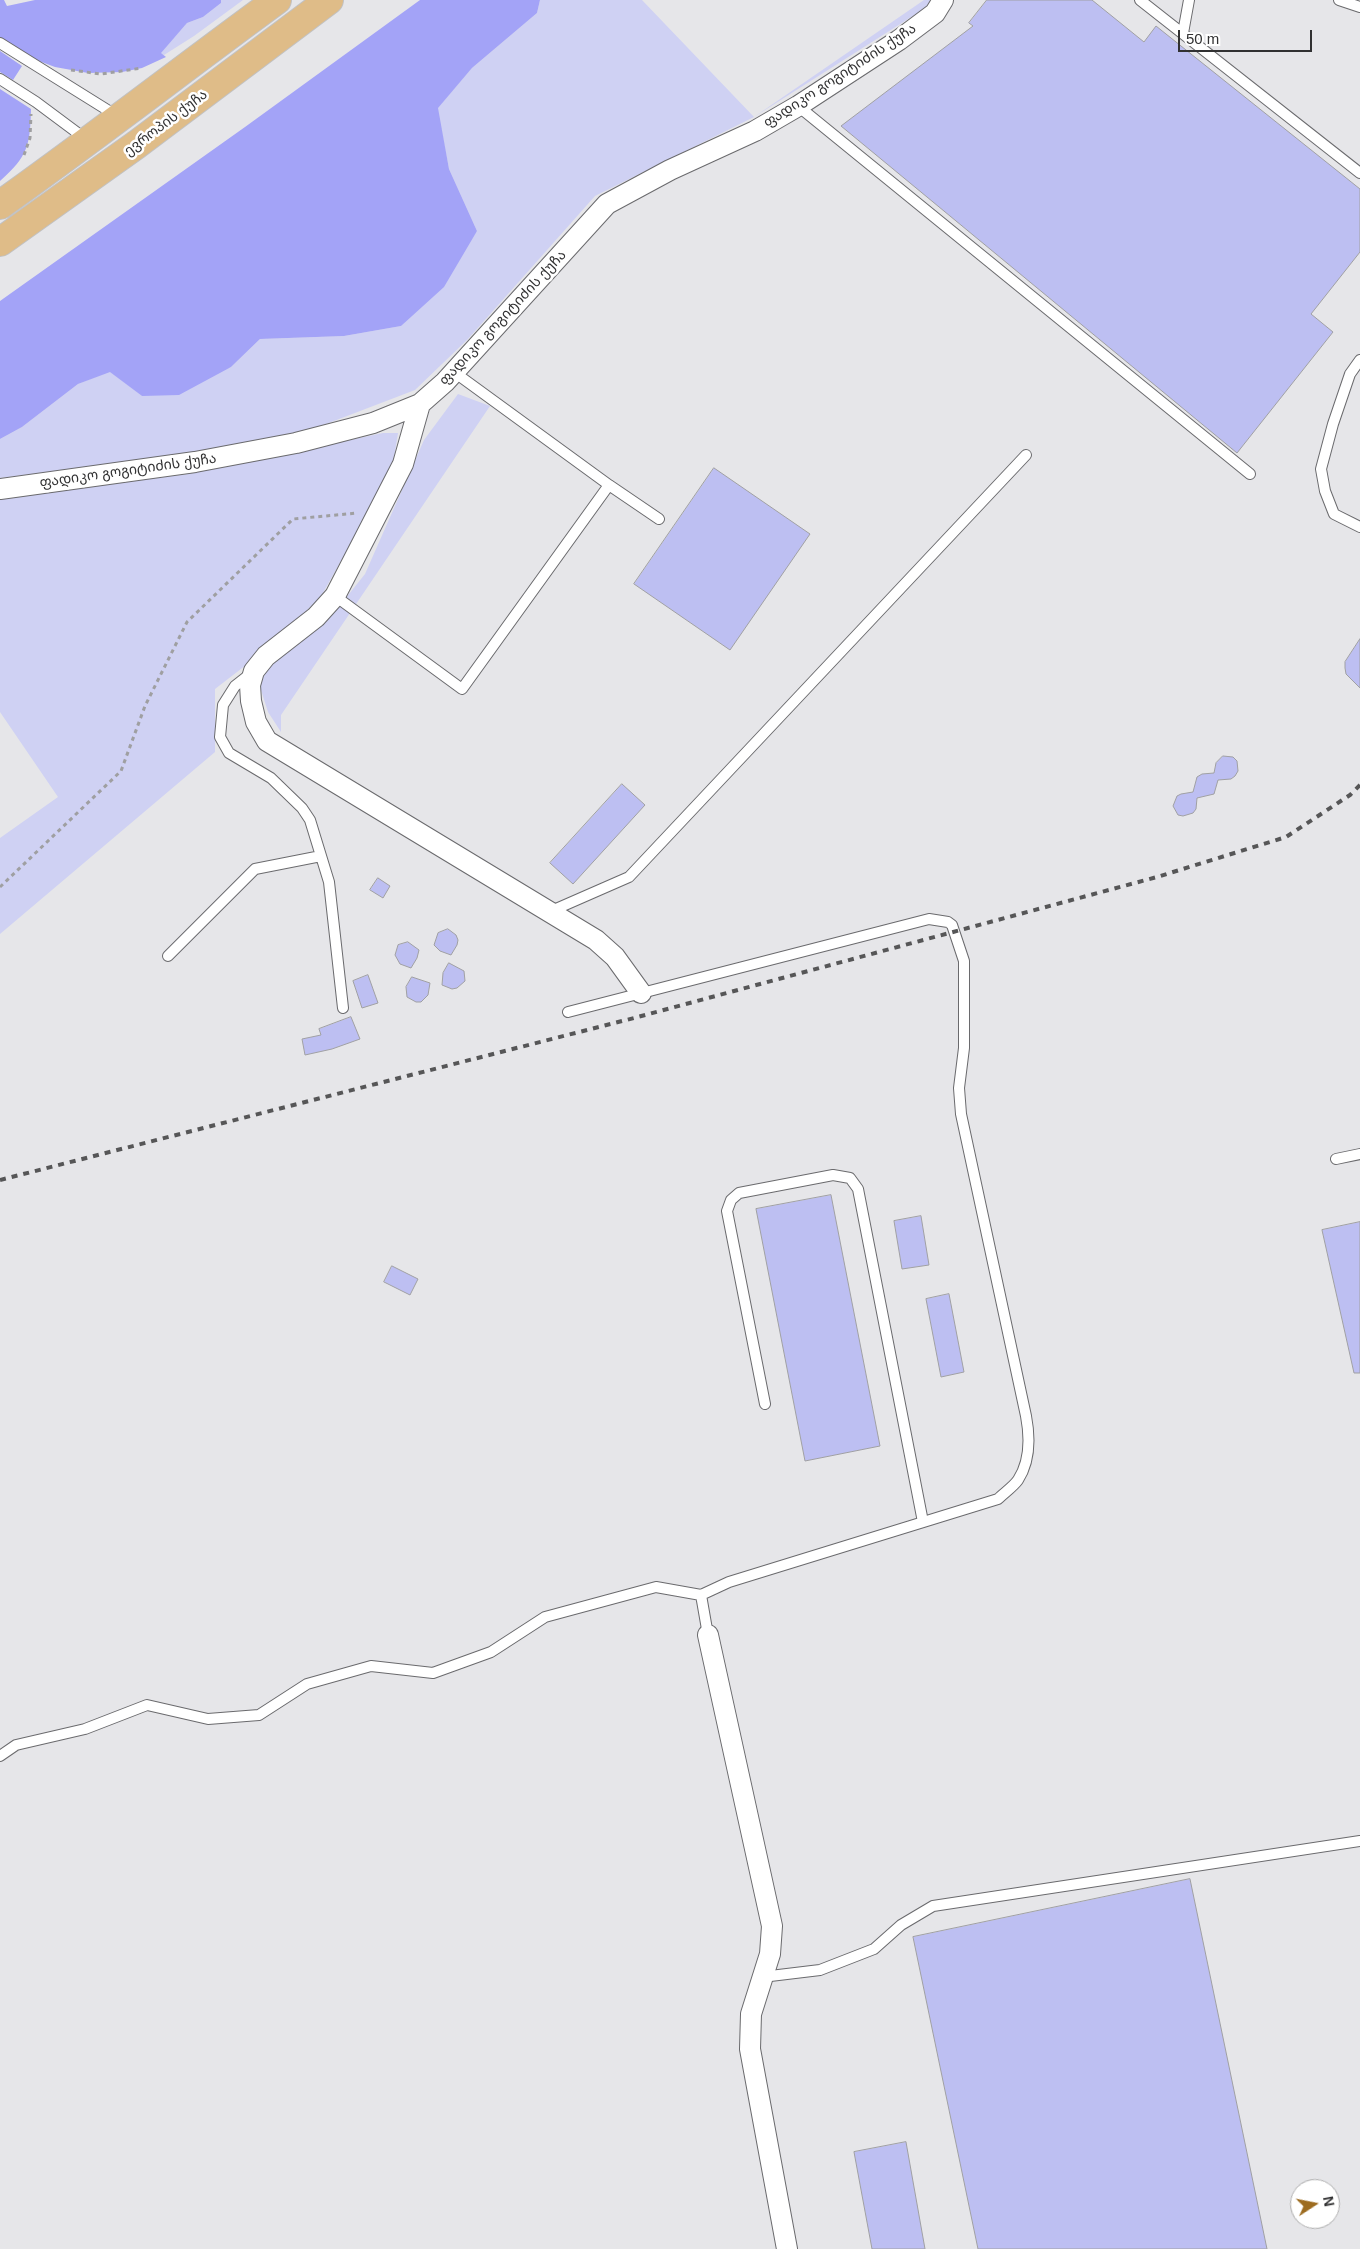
<!DOCTYPE html>
<meta charset="utf-8">
<style>
body{margin:0}
#map{position:relative;width:1360px;height:2249px;overflow:hidden;background:#e6e6e9;font-family:Arial,sans-serif}
canvas{display:block}
.north{position:absolute;left:1290px;top:2179px;width:50px;height:50px;box-sizing:border-box;background:#fff;border:1px solid #adadad;border-radius:50%;rotate:79deg;font-size:14px;font-weight:700;line-height:20px;text-align:center;color:#313132}
.north::after{content:'';display:block;margin:auto;width:18px;height:22px;background:#9d6c20;clip-path:polygon(50% 0,100% 100%,50% 72%,0 100%)}
.scale{position:absolute;left:1178px;top:30px;width:134px;height:22px;box-sizing:border-box;border:2px solid #313132;border-top:0;padding-left:6px;font-size:15px;line-height:18px;white-space:nowrap;color:#313132;-webkit-text-stroke:4px #fff;paint-order:stroke}
</style>
<div id="map">
<canvas width="1360" height="2249"></canvas>
<div class="north">N</div>
<div class="scale">50 m</div>
</div>
<script>
const ctx = document.querySelector('canvas').getContext('2d');
ctx.lineJoin = 'round';
function paint(path, color) { ctx.fillStyle = color; ctx.fill(path, 'evenodd'); }
function trace(path, color, width, dash) { ctx.strokeStyle = color; ctx.lineWidth = width; ctx.lineCap = dash ? 'butt' : 'round'; ctx.setLineDash(dash || []); ctx.stroke(path); }
function label(font, color, halo, rows, align = 'center') {
  ctx.font = font + ' Arial,"Noto Sans Georgian",sans-serif'; ctx.lineWidth = 5; ctx.setLineDash([]); ctx.textBaseline = 'middle'; ctx.strokeStyle = halo; ctx.fillStyle = color; for (const [text, x, y, turn = 0] of rows) {
    ctx.save(); ctx.translate(x, y); ctx.rotate((+turn || 0) * Math.PI / 180); ctx.textAlign = isNaN(turn) ? turn : align; if (halo) ctx.strokeText(text, 0, 0); ctx.fillText(text, 0, 0); ctx.restore();
  }
}
const green = new Path2D(`
 M221,0H243L194,36L164,55L160,53L187,23L203,17L221,3Z
 M540,0H642L754,117L924,0H932L927,7L754,117L595,196L468,339L415,390L313,429L175,456L0,478V439L22,427L78,384L110,371L142,396L231,367L260,339L344,336L401,326L477,231L449,169L437,108L472,68L537,13Z
 M458,394L490,406L281,715V732L268,712L261,690V677L270,661L337,609L365,574L424,440Z
 M383,433H398L392,471L320,598L259,655L215,689V752L0,934V838L58,797L0,712V499L188,474Z`);
const forest = new Path2D(`
 M0,0H4L7,6L35,0H221V3L203,17L187,23L161,53L166,57L142,68L122,72L88,73L55,67L39,61L0,37Z
 M420,0H540L537,13L472,68L438,108L449,169L477,231L444,287L401,326L344,336L260,339L231,367L179,395L142,396L110,372L78,384L22,427L0,439V301L245,127Z
 M0,51L22,66L13,80L0,72Z
 M0,89L31,109C30,146 28,156 0,181Z`);
const building = new Path2D(`
 M987,0H1092L1144,42L1156,26L1360,189V252L1311,314L1333,332L1237,453L841,126L973,26L969,23Z
 M714,468L810,534L730,650L634,584Z
 M1360,639V688L1346,674L1345,668V662Z
 M1223,756L1233,757L1237,761L1238,771L1235,776L1231,779L1218,780L1214,794L1197,798L1196,809L1193,813L1183,816L1178,815L1173,806L1177,796L1181,794L1193,792L1197,777L1202,774L1214,773L1216,763Z
 M622,784L645,805L573,884L550,863Z
 M378,878L390,886L383,898L370,890Z
 M448,929L456,935L458,940L457,945L451,955L440,951L434,945L438,933Z
 M408,942L419,950L417,958L411,968L400,964L395,955L398,945Z
 M449,963L464,971L465,981L457,988L452,989L442,985L443,973Z
 M368,975L378,1003L362,1008L353,981Z
 M412,977L430,983L428,995L421,1002H416L407,997L406,987Z
 M351,1017L360,1039L332,1049L305,1055L302,1039L321,1035L319,1029Z
 M831,1195L880,1446L805,1461L756,1209Z
 M921,1216L929,1265L902,1269L894,1221Z
 M1360,1222V1373H1354L1322,1230Z
 M392,1266L418,1279L410,1295L384,1282Z
 M949,1294L964,1372L941,1377L926,1299Z
 M1190,1879L1267,2249H978L913,1937Z
 M906,2142L925,2249H872L854,2152Z`);
const path = new Path2D(`
 M71,70L101,74L142,68
 M24,155L30,138L31,114
 M0,887L121,771L145,706L187,622L293,519L357,513`);
const lane = new Path2D(`
 M1140,0L1360,173
 M1339,0L1360,7
 M1183,33L1189,0
 M0,43L117,116
 M0,79L36,102L87,140
 M798,106L1250,474
 M1360,360L1350,374L1333,424L1321,469L1325,491L1334,514L1360,527
 M609,485L659,519
 M335,596L462,689L609,485L454,372
 M249,675L235,686L223,705L220,737L229,753L271,778L302,808L310,820L329,882L343,1008
 M549,912L629,877L1026,455
 M168,956L255,869L321,856
 M568,1012L929,919L948,922L952,925L964,961V1048L959,1088L961,1114L1026,1416C1030,1437 1031,1460 1018,1480C1013,1487 1004,1493 998,1499L729,1582L701,1595L708,1635
 M1336,1159L1360,1154
 M765,1404L727,1211L731,1200L739,1193L833,1175L850,1178L858,1189L923,1522
 M0,1756L16,1745L85,1729L147,1705L208,1719L259,1715L307,1684L371,1666L433,1673L491,1652L545,1617L656,1587L701,1595
 M762,1977L820,1970L874,1949L901,1925L933,1906L1360,1841`);
const street = new Path2D(`
 M420,404L403,464L335,596L316,617L266,656L254,671L250,685L251,701L256,722L267,741L596,940L615,957L641,993
 M0,489L195,462L296,443L373,423L420,404L445,382L607,204L670,170L755,131L798,106L899,40L935,13L943,0
 M708,1635L772,1926L770,1954L751,2014L750,2049L787,2249`);
const primary = new Path2D(`
 M0,205C94,138 184,68 277,0
 M0,242L136,145L329,0`);
const rail = new Path2D(`
 M0,1180L634,1018L1157,877L1286,837L1350,795L1360,785`);
const streetNames = [
 ["ფადიკო გოგიტიძის ქუჩა",840,76,-33],
 ["ევროპის ქუჩა",166,123,-37],
 ["ფადიკო გოგიტიძის ქუჩა",503,318,-47],
 ["ფადიკო გოგიტიძის ქუჩა",128,471,-8]
];
paint(green, '#cfd1f3');
paint(forest, '#a3a3f7');
paint(building, '#bdbff2');
trace(building, '#a0a0a3', 1);
trace(lane, '#6a6a6d', 12);
trace(street, '#6a6a6d', 22);
trace(primary, '#c1c1c2', 30);
trace(path, '#9f9fa1', 3, [4, 4]);
trace(lane, '#fff', 10);
trace(street, '#fff', 20);
trace(primary, '#dfbc88', 28);
trace(rail, '#565657', 4, [6, 6]);
label('14px', '#313132', '#fff', streetNames);
</script>
